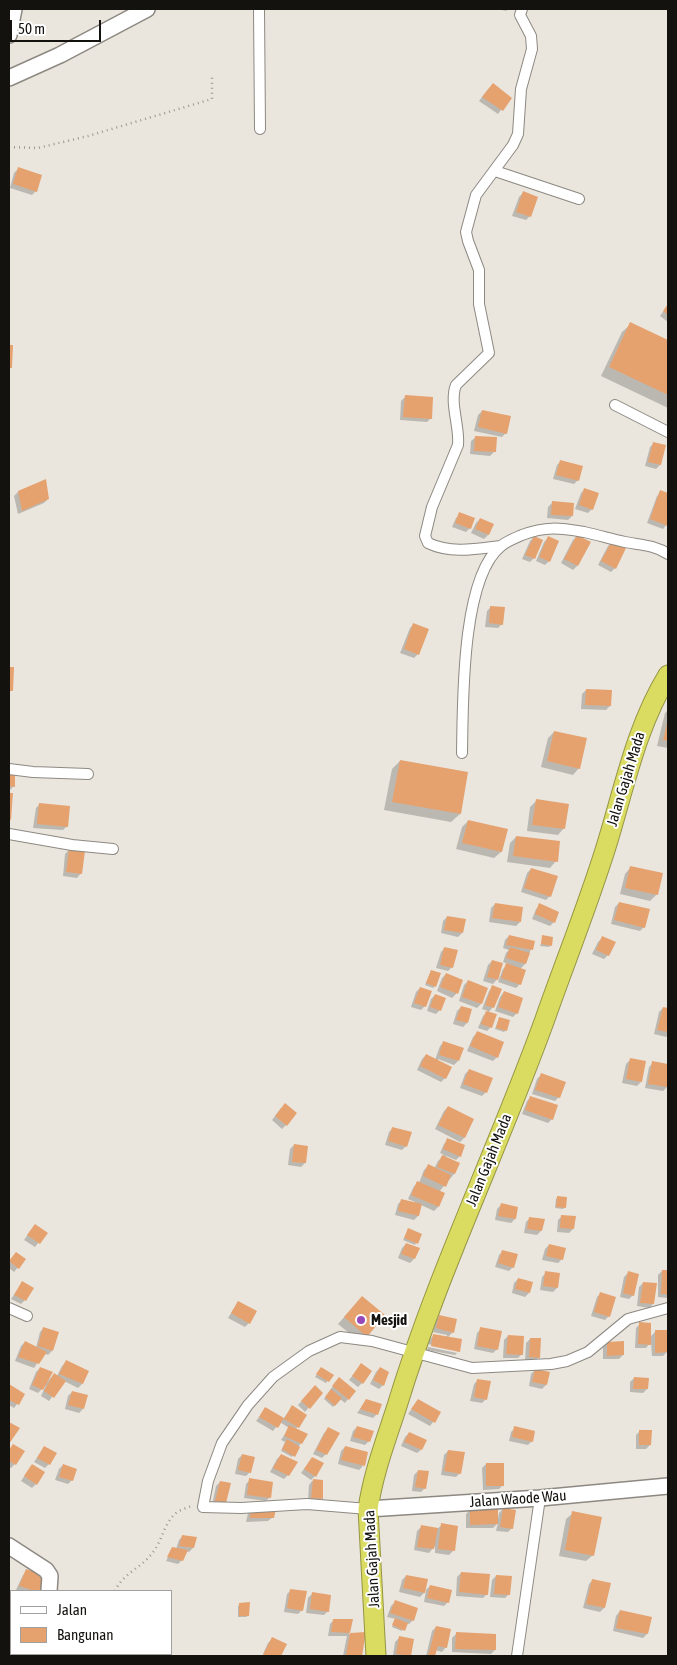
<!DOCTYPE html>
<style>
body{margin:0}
#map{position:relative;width:677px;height:1665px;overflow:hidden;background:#eae6de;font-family:"Asap Condensed",sans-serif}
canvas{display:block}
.frame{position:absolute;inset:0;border:10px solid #14120f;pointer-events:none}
.legend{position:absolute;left:10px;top:1590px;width:162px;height:65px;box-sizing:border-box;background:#fff;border:1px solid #a1a09f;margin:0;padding:6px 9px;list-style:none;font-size:15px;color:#14120f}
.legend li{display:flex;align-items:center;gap:10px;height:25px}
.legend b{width:25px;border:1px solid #a1a09f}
.scale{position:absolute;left:10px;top:20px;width:91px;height:22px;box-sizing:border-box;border:2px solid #14120f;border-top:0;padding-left:6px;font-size:15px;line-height:18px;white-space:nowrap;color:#14120f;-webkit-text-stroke:4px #fff;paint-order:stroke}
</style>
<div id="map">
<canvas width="677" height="1665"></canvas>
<div class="frame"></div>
<ul class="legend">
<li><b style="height:6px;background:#fff"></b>Jalan</li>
<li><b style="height:14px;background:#e5a16e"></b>Bangunan</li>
</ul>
<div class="scale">50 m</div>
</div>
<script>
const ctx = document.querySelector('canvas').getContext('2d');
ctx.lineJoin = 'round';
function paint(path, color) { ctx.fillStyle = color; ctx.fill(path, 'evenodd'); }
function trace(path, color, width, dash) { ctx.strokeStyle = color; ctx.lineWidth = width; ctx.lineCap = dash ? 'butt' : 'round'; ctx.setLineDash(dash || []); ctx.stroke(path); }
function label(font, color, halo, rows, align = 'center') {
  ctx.font = font + ' "Asap Condensed",sans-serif'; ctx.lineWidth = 4; ctx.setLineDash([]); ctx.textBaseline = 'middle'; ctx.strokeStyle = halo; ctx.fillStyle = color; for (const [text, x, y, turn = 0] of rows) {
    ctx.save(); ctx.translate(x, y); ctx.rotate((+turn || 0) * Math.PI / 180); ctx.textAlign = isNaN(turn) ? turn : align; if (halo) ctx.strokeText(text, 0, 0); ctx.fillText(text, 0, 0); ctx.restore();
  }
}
const shadow = new Path2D(`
 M498,9H509L506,11Z
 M489,88L510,98L498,114L479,101Z
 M18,169L36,191L32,195L10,188L14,173Z
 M523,193L530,216L526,220L512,216L519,197Z
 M668,305V322L660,316Z
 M631,324L668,342V408L601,376L622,332Z
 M405,397L431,418L427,422L400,420L401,401Z
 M482,411L506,433L502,437L474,431L478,415Z
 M476,437L494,452L490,456L470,454L471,441Z
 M654,443L660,465L656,469L645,466L650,447Z
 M561,461L578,480L574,484L553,479L557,465Z
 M585,489L592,509L588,513L575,509L581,493Z
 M18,492L48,499L44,503L18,514L14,496Z
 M661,492L668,494V523L663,529L647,523L657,496Z
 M552,503L572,516L568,520L547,518L548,507Z
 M460,514L470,528L466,532L452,527L456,518Z
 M480,519L492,524L488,535L484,539L471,533L476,523Z
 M577,536V566L573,570L561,563L573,540Z
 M534,537V558L530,562L522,559L530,541Z
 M548,538L549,561L545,565L536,561L544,542Z
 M612,542L615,568L611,572L598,565L608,546Z
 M491,607L502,624L498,628L485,627L487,611Z
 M414,624L418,654L414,658L400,653L410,628Z
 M586,690L610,706L606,710L581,709L582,694Z
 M668,710V748L657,746L665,713Z
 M554,732L579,768L573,775L541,767L548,738Z
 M400,761L467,773L460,814L451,822L384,810L392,769Z
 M9,773L14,786L10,790H9Z
 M536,801L564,828L558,835L527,831L530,807Z
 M40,804L67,826L63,830L33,828L36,808Z
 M468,821L506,830L501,852L494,858L456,849L462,827Z
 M516,837L556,861L550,868L507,862L510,843Z
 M69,850L81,873L77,878L63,876L65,854Z
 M631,867L657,894L650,901L620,894L625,874Z
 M531,869L550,896L546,900L521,892L527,873Z
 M619,903L644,927L640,931L611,924L615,907Z
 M495,904L520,922L516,926L489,922L491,908Z
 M540,905L554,922L550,926L532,919L536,909Z
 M447,917L462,933L458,937L441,933L443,921Z
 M509,936L534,942L525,964L520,969V984L516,988L498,982L503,969L508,964L503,962L506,953L509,950L503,948L505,940Z
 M543,937L550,946L549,947L540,946Z
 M602,938L608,955L604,959L592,954L598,942Z
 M445,948L452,967L448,971L436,968L441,952Z
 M492,961L498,976H500L493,984L483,981L488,965Z
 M431,971L435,986L433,988L425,985Z
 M446,974L462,980L456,994L452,998L437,991L442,978Z
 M468,981L481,1004L477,1008L459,1001L464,985Z
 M493,987V1007L488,1013L491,1027L487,1031L478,1028L483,1016L488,1011L482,1009L489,991Z
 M420,988L425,1006L421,1010L411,1007L416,992Z
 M504,992L517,1013L513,1017L495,1011L500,997Z
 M435,995L440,1010L436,1014L427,1011L431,999Z
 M461,1007L467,1023L463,1027L453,1024L457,1011Z
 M663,1008L668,1009V1035L666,1037L654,1034L659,1012Z
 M499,1018L506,1030L504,1032L495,1029Z
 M477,1033L497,1057L493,1061L467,1051L473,1037Z
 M444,1042L458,1061L454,1065L438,1059V1061L450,1067L445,1078L441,1082L417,1070L422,1059L426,1055L435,1060L440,1046Z
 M630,1060L641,1082L637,1086L622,1083L626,1064Z
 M653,1063L668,1065L667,1087L663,1091L645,1088L649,1067Z
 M469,1070L486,1092L482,1096L460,1088L465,1074Z
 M541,1075L559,1097L555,1101L532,1094L537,1079Z
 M531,1097L552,1119L548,1123L522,1114L527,1101Z
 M448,1107L473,1119L464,1138L460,1142L435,1129L444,1111Z
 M281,1108L286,1125L282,1129L272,1120Z
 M393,1128L406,1146L402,1150L385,1145L389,1132Z
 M448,1140L460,1156L456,1160L446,1156L445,1158L458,1164L454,1174L439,1192L443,1194L438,1207L434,1211L421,1205L418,1216L414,1220L395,1215L398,1204L402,1200L415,1204V1202L408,1199L414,1186L419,1183L424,1170L428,1166L434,1169L438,1161L444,1155L440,1153L444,1144Z
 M294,1145L305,1163L301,1167L288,1165L290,1149Z
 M558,1197L565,1207L563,1209L555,1208L556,1199Z
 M501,1205L515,1219L511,1223L495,1220L497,1209Z
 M562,1216L573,1229L569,1233L557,1232L558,1220Z
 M530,1218L541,1231L537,1235L524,1233L526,1222Z
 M31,1230L46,1233L35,1247L24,1240Z
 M408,1230L420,1235L415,1245L403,1240Z
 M406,1244L414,1259L410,1263L398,1258L402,1248Z
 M549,1245L562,1259L558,1263L542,1260L545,1249Z
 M503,1251L513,1267L509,1271L495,1267L499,1255Z
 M12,1257L24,1260L14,1272L9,1268V1262Z
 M662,1271H668V1298L658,1297V1275Z
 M546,1273L557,1288L553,1292L540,1290L542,1277Z
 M628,1273L633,1295L629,1299L620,1297L624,1277Z
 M518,1279L529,1293L525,1297L512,1293L514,1283Z
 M22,1283L25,1300L21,1304L11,1299Z
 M643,1283L653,1304L649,1308L637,1306L639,1287Z
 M601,1293L609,1316L605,1320L591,1316L597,1297Z
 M362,1297L366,1336L360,1342L338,1324Z
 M238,1302L249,1323L245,1327L228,1318Z
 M440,1316L453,1332L447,1338L459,1351L457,1352V1350L428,1344L430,1339L434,1335L447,1338V1335L433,1332L436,1320Z
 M640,1324L650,1337L655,1332L667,1352L663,1356H652L651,1342L646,1348H635L636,1328Z
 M44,1328L52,1351L48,1355L44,1353L34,1368L15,1361L21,1346L25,1342L36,1348L40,1332Z
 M481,1329L497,1349L493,1353L474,1349L477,1333Z
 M508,1336L522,1354L518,1358H503L504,1340Z
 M530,1339L539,1357L535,1361H525L526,1343Z
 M607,1343L623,1355L619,1359H603V1347Z
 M428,1347L457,1353L455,1355L427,1350Z
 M66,1362L87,1372L82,1384L78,1388L64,1381L49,1401L41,1396L46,1385L38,1393L29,1389L36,1372L40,1368L47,1382L54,1374L57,1376L62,1366Z
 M361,1365L362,1383L358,1387L349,1380Z
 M380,1368L383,1385L379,1389L370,1384L376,1372Z
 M320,1370L332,1375L326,1383L315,1377Z
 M535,1370L546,1385L542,1389L529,1386L531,1374Z
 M634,1378L647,1389L643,1393L630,1392V1382Z
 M478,1380L486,1399L482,1403L470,1401L474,1384Z
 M335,1383L348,1399L345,1403L340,1399L333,1407L324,1399Z
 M9,1386L24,1395L14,1408L9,1405Z
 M312,1390L321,1393L305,1412L298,1405Z
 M72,1392L83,1409L79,1413L65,1409L68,1396Z
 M367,1400L377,1414L373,1418L357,1413Z
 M418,1400L440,1413L430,1426L408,1414Z
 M292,1407L298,1427L295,1429L306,1435L292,1457L281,1451L285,1442L281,1440L289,1428L280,1422L273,1431L256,1421L265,1409L283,1419Z
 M357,1427L369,1441L365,1445L350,1441L353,1431Z
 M515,1428L532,1441L528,1445L509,1441L511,1432Z
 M328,1429L326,1454L322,1458L313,1454L324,1433Z
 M640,1431L650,1445L646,1449H636V1435Z
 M409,1433L421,1450L417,1453L401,1446L405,1437Z
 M13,1445L15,1464L11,1468L9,1467V1450Z
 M44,1447L49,1464L45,1468L34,1462Z
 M345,1447L363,1466L359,1470L338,1464L341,1451Z
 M448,1451L460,1473L456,1477L441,1475L444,1455Z
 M242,1455L250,1472L246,1476L235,1474L238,1459Z
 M281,1455L288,1475L284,1479L270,1472L277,1459Z
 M312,1458L315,1476L311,1480L301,1473Z
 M486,1464L503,1485L499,1489L483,1490L482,1468Z
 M32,1465L36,1484L32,1488L21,1481Z
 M63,1465L72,1480L68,1484L55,1480L59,1469Z
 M418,1471L425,1488L421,1492L412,1491L414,1475Z
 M250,1480L270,1497L266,1501L244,1498L246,1484Z
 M312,1481H322L321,1498L317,1502L308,1501L309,1485Z
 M220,1482L225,1503L212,1505L216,1486Z
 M249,1509L273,1517L268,1521L246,1522Z
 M503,1509L512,1528L508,1532L496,1531L498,1523L493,1528H466V1514L470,1510L498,1519L499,1513Z
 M573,1513L593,1555L586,1561L559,1556L566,1519Z
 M442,1525L453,1551L449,1555L435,1553V1546L429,1553L414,1550L417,1531L421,1527L437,1529Z
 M183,1536L193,1548L189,1552L186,1551L182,1560L178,1564L166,1561L171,1551H170L172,1549H176L179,1540Z
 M27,1571L46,1577L41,1591L16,1590L23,1575Z
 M461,1573L487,1594L483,1598L456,1596L457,1577Z
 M406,1576L426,1580L424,1593L420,1597L399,1592L402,1580Z
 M496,1576L509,1594L505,1598L490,1597L492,1580Z
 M593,1580L609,1584L604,1608L600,1612L583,1608L589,1584Z
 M430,1586L448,1602L444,1606L424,1602L426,1590Z
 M291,1590L302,1610L298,1614L284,1612L287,1594Z
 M312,1594L328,1611L324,1615L306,1613L308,1598Z
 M395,1602L413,1620L409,1624L406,1623L402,1631L392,1627L396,1619L387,1617L391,1606Z
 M240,1604L248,1616L246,1617H238V1606Z
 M620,1611L647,1634L643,1638L613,1631L616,1616Z
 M334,1620L351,1621L349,1634L364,1633L361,1656H343L347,1636H328L330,1624Z
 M436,1627L446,1647L442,1652L435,1650L434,1656H426L432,1631Z
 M456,1634L495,1650L491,1654L452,1652V1638Z
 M399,1638L412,1640L410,1656H393L395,1642Z
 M272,1639L285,1645L280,1656H269L263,1654L268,1643Z`);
const building = new Path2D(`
 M493,83L512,98L503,111L482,97Z
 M18,167L42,175L37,192L13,184Z
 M523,191L538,197L531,217L516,212Z
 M668,304V315L663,311Z
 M630,322L668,340V395L609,367Z
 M9,345H13L12,368H9Z
 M405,395L433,397L432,419L403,417Z
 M482,410L511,416L507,434L478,427Z
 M475,436L497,437L496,452L474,451Z
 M653,442L666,445L661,465L648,462Z
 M560,460L583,466L579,481L556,475Z
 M46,479L49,499L22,511L18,491Z
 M584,488L599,493L593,510L579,505Z
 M660,490L668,493V526L650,519Z
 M552,501L574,503L573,516L551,515Z
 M459,512L475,518L471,529L455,523Z
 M480,518L494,524L489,535L475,529Z
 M577,535L591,542L578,566L564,559Z
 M534,536L543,540L535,559L525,555Z
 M548,536L559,541L550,562L539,557Z
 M612,541L626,548L616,569L601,561Z
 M490,606L505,607L503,625L489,623Z
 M413,623L429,629L419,655L404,649Z
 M9,667H14L13,691H9Z
 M586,689L612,690L611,706L585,705Z
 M668,719V741L663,740Z
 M554,731L587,738L580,769L547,761Z
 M400,760L468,772L461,814L392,802Z
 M9,772L15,773V787L9,786Z
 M9,793H13L11,820L9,819Z
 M536,799L569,804L565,829L532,825Z
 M39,803L70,806L68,827L37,824Z
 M468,820L508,829L502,852L462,843Z
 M516,836L560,841L558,862L513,856Z
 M69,849L85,851L82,874L66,872Z
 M630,866L663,873L658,895L625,888Z
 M531,868L558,876L551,897L524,888Z
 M619,902L650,909L645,928L614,920Z
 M495,903L523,907L521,922L492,918Z
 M539,903L559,912L555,923L535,914Z
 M447,916L466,919L463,933L444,930Z
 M509,935L535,941L533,950L506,945Z
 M542,935L553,937L552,946L541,944Z
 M602,936L616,942L609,956L596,950Z
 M444,947L458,950L453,968L440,965Z
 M510,947L530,953L526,964L506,958Z
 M492,960L503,963L498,980L487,977Z
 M506,963L526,970L521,985L501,978Z
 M431,970L441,973L436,987L426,983Z
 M446,973L463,980L458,994L440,987Z
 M468,980L488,988L482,1004L462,997Z
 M492,985L502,989L494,1008L485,1005Z
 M420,987L432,991L426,1007L414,1003Z
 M504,991L523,998L518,1014L498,1007Z
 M435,994L446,998L441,1011L430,1007Z
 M461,1006L472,1009L468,1023L456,1020Z
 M663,1007L668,1008V1032L657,1030Z
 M486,1011L497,1014L492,1028L481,1024Z
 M499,1017L510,1020L507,1031L496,1028Z
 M477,1031L504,1042L498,1058L470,1046Z
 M443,1041L464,1048L459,1061L439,1055Z
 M426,1054L452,1067L446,1079L420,1066Z
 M630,1058L646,1061L642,1082L626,1079Z
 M652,1061L668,1064V1087L648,1084Z
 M469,1069L493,1078L487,1093L463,1084Z
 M541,1073L566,1082L560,1098L535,1090Z
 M530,1096L558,1105L553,1120L525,1110Z
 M285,1103L297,1113L287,1126L275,1116Z
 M448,1106L474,1119L465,1138L438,1125Z
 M392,1127L412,1132L407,1147L388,1141Z
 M447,1138L465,1145L461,1157L443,1149Z
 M294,1144L308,1146L306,1163L292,1162Z
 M442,1155L460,1163L455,1174L437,1167Z
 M428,1164L451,1175L446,1187L423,1176Z
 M417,1181L445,1193L439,1207L411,1195Z
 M557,1196L567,1197L566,1208L556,1207Z
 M401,1199L422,1204L419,1216L398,1211Z
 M501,1203L518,1207L516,1219L498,1216Z
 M561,1215L576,1216L574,1229L560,1228Z
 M529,1217L545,1219L542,1231L527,1229Z
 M35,1224L48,1233L40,1244L27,1235Z
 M408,1228L422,1234L418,1244L404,1238Z
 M406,1243L420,1248L415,1259L401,1254Z
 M549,1244L566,1248L563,1260L546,1256Z
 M502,1250L518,1254L514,1268L498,1263Z
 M16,1252L26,1259L19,1269L9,1261Z
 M662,1270H668V1294H661Z
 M545,1271L560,1273L558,1288L543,1286Z
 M628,1271L639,1274L634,1296L623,1293Z
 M518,1278L533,1282L530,1293L515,1289Z
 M22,1281L34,1288L26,1301L14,1295Z
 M643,1282L657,1283L654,1304L640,1303Z
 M600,1292L616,1297L610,1317L594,1312Z
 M362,1296L385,1315L367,1337L344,1317Z
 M238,1301L257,1311L250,1324L231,1313Z
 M439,1315L457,1319L454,1333L436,1328Z
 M639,1322L651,1323V1345L638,1344Z
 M43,1327L59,1332L53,1351L38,1346Z
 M480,1327L502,1331L498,1350L477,1346Z
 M655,1330H668V1352L655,1353Z
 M433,1334L462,1339L460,1352L431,1346Z
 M508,1335L524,1336L523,1355L506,1354Z
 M530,1338H541L540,1358L529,1357Z
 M25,1341L47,1352L39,1364L18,1357Z
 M624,1341V1355L607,1356V1342Z
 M66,1360L89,1371L83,1384L59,1374Z
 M361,1363L372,1371L363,1384L352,1376Z
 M40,1367L53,1372L43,1390L32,1385Z
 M321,1367L334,1375L329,1382L316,1374Z
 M380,1367L389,1372L384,1386L373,1380Z
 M535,1369L550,1372L547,1385L532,1382Z
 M54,1373L66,1381L54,1398L44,1391Z
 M339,1377L356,1391L349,1400L332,1386Z
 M634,1377L649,1378L648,1389H633Z
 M477,1379L491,1381L487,1400L474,1397Z
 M9,1384L25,1394L19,1405L9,1400Z
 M315,1385L323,1393L310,1409L301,1401Z
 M331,1389L342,1398L335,1406L325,1397Z
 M72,1391L88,1395L84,1409L68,1405Z
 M366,1399L382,1404L378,1415L360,1409Z
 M418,1399L441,1412L435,1423L411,1409Z
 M292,1405L307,1415L299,1428L284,1419Z
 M265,1407L284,1418L278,1428L259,1417Z
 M9,1422L20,1428L9,1444Z
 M289,1425L308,1434L302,1444L284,1436Z
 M357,1426L374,1431L370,1442L353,1437Z
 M514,1426L535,1431L533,1442L512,1437Z
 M328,1427L340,1433L327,1455L316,1450Z
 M639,1430H652L651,1445H639Z
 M409,1432L427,1440L422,1450L404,1442Z
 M287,1439L300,1447L295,1457L282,1449Z
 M13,1444L25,1451L16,1465L9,1461V1450Z
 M44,1446L57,1453L50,1465L37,1458Z
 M345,1446L368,1452L365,1466L341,1460Z
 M448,1450L465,1452L461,1474L444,1471Z
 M242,1454L255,1457L251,1473L238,1470Z
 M281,1454L298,1462L289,1476L273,1468Z
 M312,1457L324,1463L316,1477L304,1469Z
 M486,1463H504V1486H486Z
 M32,1464L45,1472L37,1485L24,1476Z
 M63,1464L77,1469L73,1481L59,1477Z
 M418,1470L429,1471L426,1489L415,1487Z
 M249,1478L273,1482L271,1498L247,1495Z
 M313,1479L323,1480V1499L311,1498Z
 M220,1481L231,1483L226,1503L215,1501Z
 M252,1503L277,1504L274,1518H250Z
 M498,1508V1524L470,1525V1509Z
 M503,1508L516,1510L513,1529L500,1527Z
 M572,1511L602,1517L594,1556L565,1550Z
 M441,1523L458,1526L455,1551L438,1549Z
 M421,1525L438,1528L434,1549L417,1547Z
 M182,1535L197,1537L194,1548L179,1546Z
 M172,1547L188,1550L183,1561L167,1557Z
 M26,1569L47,1576L42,1591H35L19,1586Z
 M461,1572L490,1574L488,1595L459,1592Z
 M406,1575L428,1579L425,1593L403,1588Z
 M496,1575L512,1576L510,1595L494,1594Z
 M592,1579L611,1583L605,1608L586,1604Z
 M430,1585L452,1590L449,1603L427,1598Z
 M290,1589L307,1591L303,1611L287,1608Z
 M312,1592L331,1595L329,1612L310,1609Z
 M395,1600L418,1608L414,1621L390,1613Z
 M250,1602L249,1616H239V1603Z
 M620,1610L652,1617L648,1634L616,1628Z
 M395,1618L408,1623L405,1631L392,1625Z
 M333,1619H353L350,1633L331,1632Z
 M436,1626L451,1629L447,1648L438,1646L435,1656H428Z
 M366,1632L362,1656L346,1655L350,1633Z
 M456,1632L496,1634V1650L455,1649Z
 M399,1636L414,1639L411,1656L396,1654Z
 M272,1637L287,1644L281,1656L263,1655Z
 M9,1643L11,1644V1654H16L15,1656H9Z`);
const path = new Path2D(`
 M9,147L38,148L88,136L212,99V76
 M115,1591C122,1574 143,1567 153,1552C162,1541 164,1524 175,1514C179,1510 186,1508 192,1506`);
const street = new Path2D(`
 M259,9L260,129
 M495,171L579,199
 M615,405L668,432
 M500,546C476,549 451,554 428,543L425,536L432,507L458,445C460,427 449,402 456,385L489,353L479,304V270L468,241L466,232L476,195L513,145L518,134L521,89L532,49L531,36L520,15L522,9
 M462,753C463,704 461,578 501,546C507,541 515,538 522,535C546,526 559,528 584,532C598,535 611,539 625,542C640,545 655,545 668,554
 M9,769L33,772L88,774
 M9,834L72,845L113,849
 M9,1308L27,1316
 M368,1509L307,1504L241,1508L203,1507L208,1481L222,1443L248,1405L273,1377L309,1351L340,1337L372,1341L472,1368L551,1364L567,1361L588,1352L628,1319L668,1308
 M9,1596L11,1597
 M517,1656L540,1498`);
const secondary = new Path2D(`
 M9,35L14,9
 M9,78L60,55L147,9
 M368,1509L540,1498L668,1486
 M9,1546L46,1570L50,1576L49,1591
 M38,1656V1654`);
const highway = new Path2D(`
 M376,1656L368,1509C373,1474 386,1440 397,1406C437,1274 498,1149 545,1019C565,962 588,905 606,847C624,789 636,727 668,675`);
const markers = [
 [361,1320,5,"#9748b8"]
];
const streetNames = [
 ["Jalan Gajah Mada",626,779,-73],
 ["Jalan Gajah Mada",489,1160,-68],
 ["Jalan Waode Wau",518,1499,-4],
 ["Jalan Gajah Mada",372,1559,-93]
];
const poiNames = [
 ["Mesjid",371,1320]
];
paint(shadow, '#0003');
paint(building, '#e5a16e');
trace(street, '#8d8982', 12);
trace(secondary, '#8d8982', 18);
trace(highway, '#959544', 21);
trace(path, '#9b9891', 2.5, [1, 4]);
trace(street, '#fff', 10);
trace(secondary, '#fff', 15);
trace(highway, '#dadb61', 19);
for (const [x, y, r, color] of markers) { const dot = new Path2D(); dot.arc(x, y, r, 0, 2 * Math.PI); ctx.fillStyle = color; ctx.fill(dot); trace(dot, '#fff', 2); }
label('15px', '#14120f', '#fff', streetNames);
label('bold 15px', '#14120f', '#fff', poiNames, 'left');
</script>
